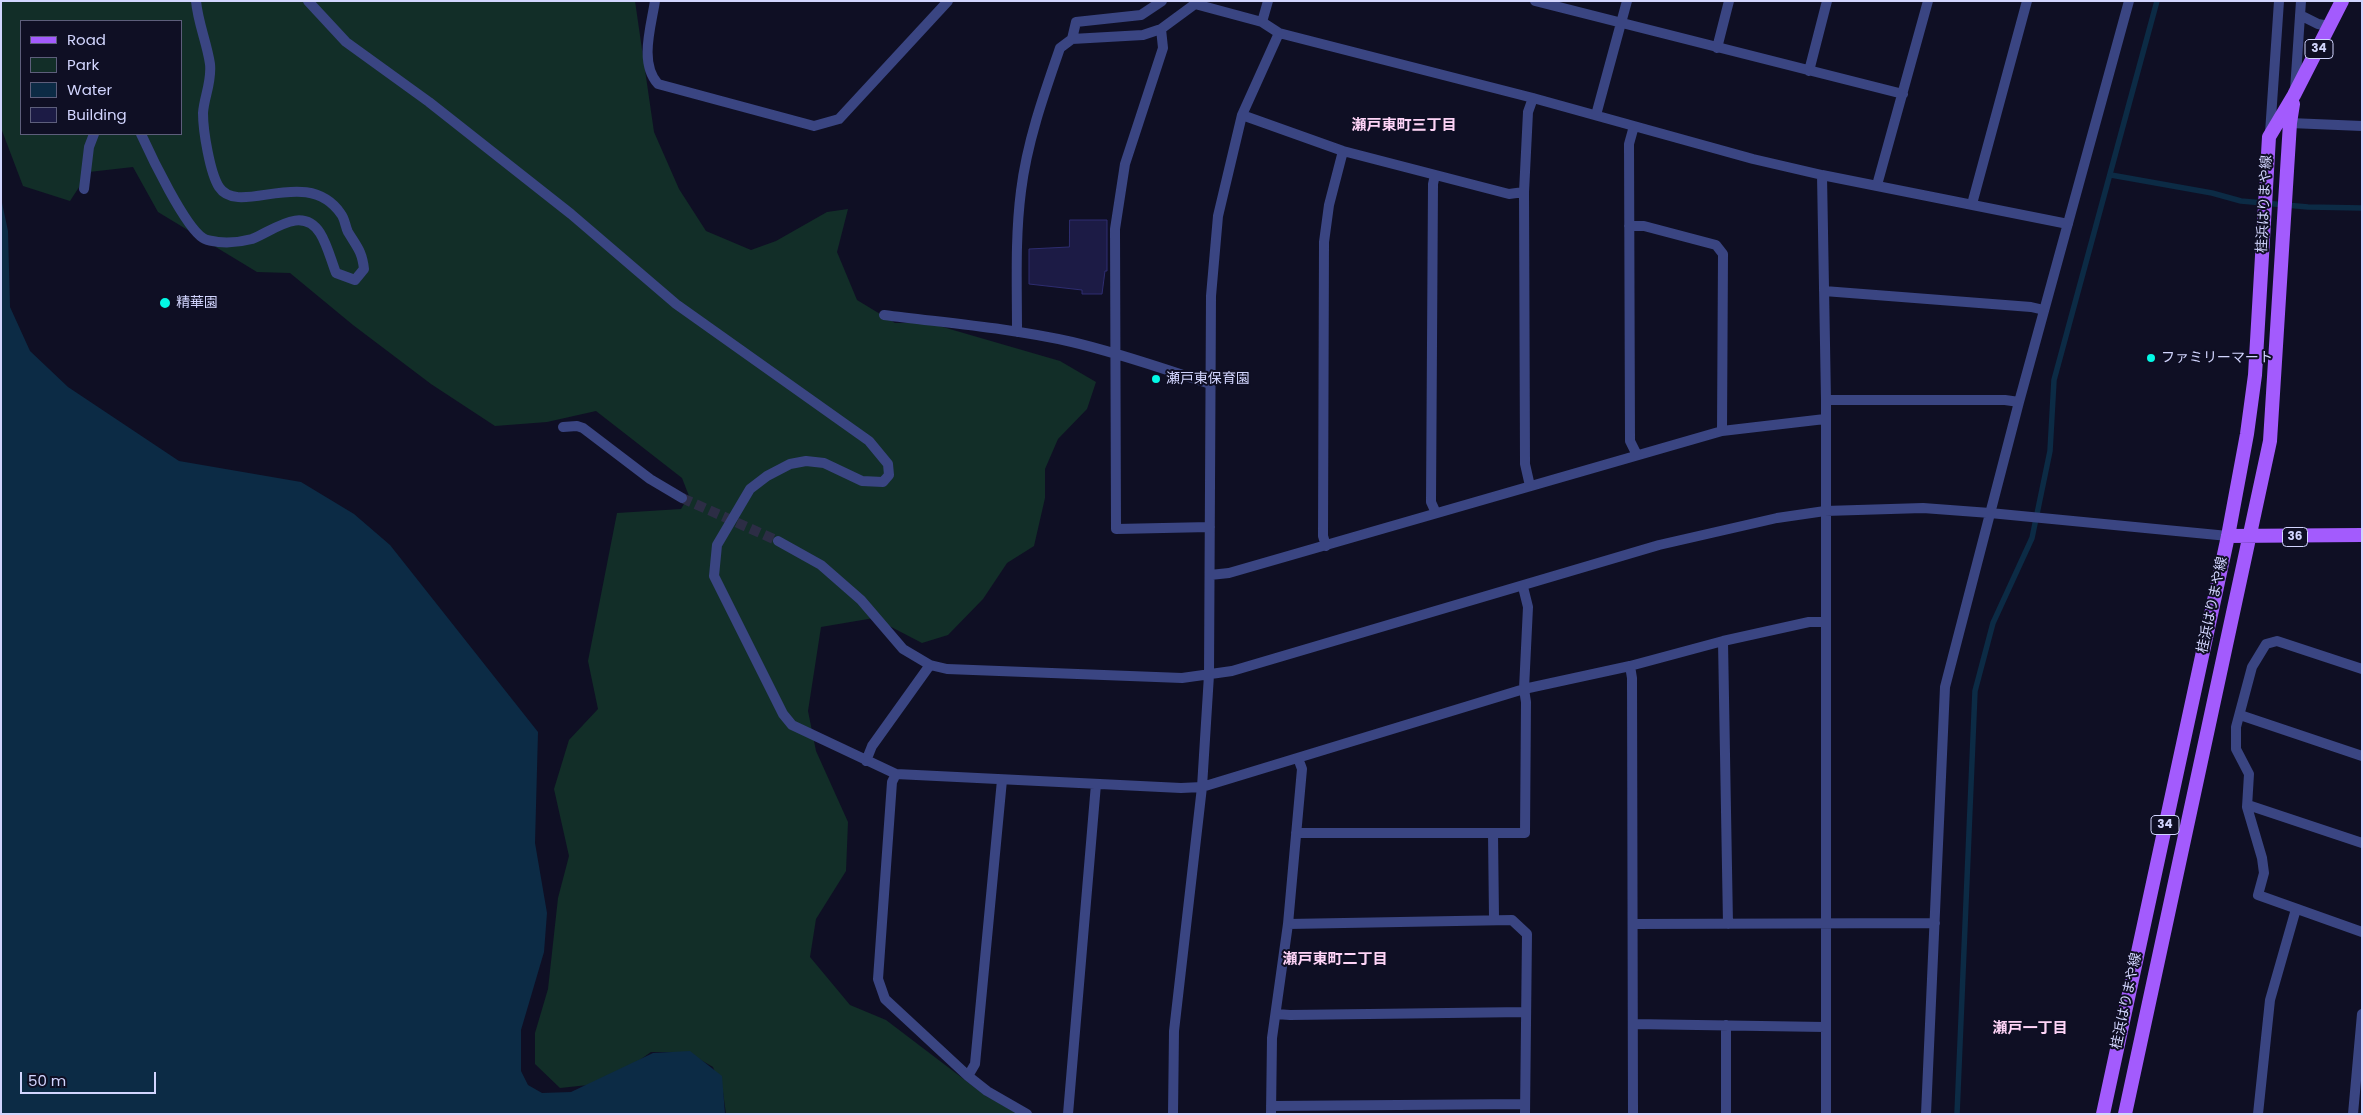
<!DOCTYPE html>
<meta charset="utf-8">
<style>
body{margin:0}
#map{position:relative;width:2363px;height:1115px;overflow:hidden;background:#0f0f24;font-family:Poppins,sans-serif}
canvas{display:block}
.frame{position:absolute;inset:0;border:2px solid #d2d5fe;pointer-events:none}
.legend{position:absolute;left:20px;top:20px;width:162px;height:115px;box-sizing:border-box;background:#0f0f24;border:1px solid #5d5e7b;margin:0;padding:6px 9px;list-style:none;font-size:15px;color:#d2d5fe}
.legend li{display:flex;align-items:center;gap:10px;height:25px}
.legend b{width:25px;border:1px solid #5d5e7b}
.scale{position:absolute;left:20px;top:1072px;width:136px;height:22px;box-sizing:border-box;border:2px solid #d2d5fe;border-top:0;padding-left:6px;font-size:15px;line-height:18px;white-space:nowrap;color:#d2d5fe;-webkit-text-stroke:4px #0f0f24;paint-order:stroke}
</style>
<div id="map">
<canvas width="2363" height="1115"></canvas>
<div class="frame"></div>
<ul class="legend">
<li><b style="height:6px;background:#a35bfd"></b>Road</li>
<li><b style="height:14px;background:#122e28"></b>Park</li>
<li><b style="height:14px;background:#0c2b45"></b>Water</li>
<li><b style="height:14px;background:#1c1b45"></b>Building</li>
</ul>
<div class="scale">50 m</div>
</div>
<script>
const ctx = document.querySelector('canvas').getContext('2d');
ctx.lineJoin = 'round';
function paint(path, color) { ctx.fillStyle = color; ctx.fill(path, 'evenodd'); }
function trace(path, color, width, dash) { ctx.strokeStyle = color; ctx.lineWidth = width; ctx.lineCap = dash ? 'butt' : 'round'; ctx.setLineDash(dash || []); ctx.stroke(path); }
function label(font, color, halo, rows, align = 'center') {
  ctx.font = font + ' Poppins,"Noto Sans JP",sans-serif'; ctx.lineWidth = 4; ctx.setLineDash([]); ctx.textBaseline = 'middle'; ctx.strokeStyle = halo; ctx.fillStyle = color; for (const [text, x, y, turn = 0] of rows) {
    ctx.save(); ctx.translate(x, y); ctx.rotate((+turn || 0) * Math.PI / 180); ctx.textAlign = isNaN(turn) ? turn : align; if (halo) ctx.strokeText(text, 0, 0); ctx.fillText(text, 0, 0); ctx.restore();
  }
}
const green = new Path2D(`
 M1,1H635L654,132L679,189L706,231L751,250L776,241L827,212L848,209L837,252L857,300L895,323H929L1060,361L1096,382L1087,409L1058,439L1045,469V498L1034,546L1007,563L983,599L948,635L922,643L874,618L821,627L808,711L816,751L848,822L846,871L816,919L810,957L850,1005L886,1020L986,1096L1019,1114H726L723,1092L713,1067L687,1052H651L607,1083L560,1088L535,1064V1033L548,989L558,898L569,856L554,789L569,740L598,709L588,661L617,513L681,509L689,496L682,478L596,411L547,422L495,426L431,384L353,325L290,273L257,272L158,212L133,167L89,172L70,201L23,186L1,128ZM21,21H181V134H21Z`);
const water = new Path2D(`
 M1,198L8,231L10,307L30,351L68,387L179,461L301,482L354,514L390,545L538,732L535,843L547,913L544,952L521,1030V1071L528,1085L542,1093L571,1092L653,1053L690,1051L722,1076L725,1114H1Z`);
const stream = new Path2D(`
 M2111,175L2212,193L2241,201L2308,207L2362,208
 M1957,1114L1975,691L1993,623L2032,538L2050,451L2054,380L2157,1`);
const building = new Path2D(`
 M1070,220H1107V271H1105L1102,294H1082V290L1029,284V249L1069,247Z`);
const minorTunnel = new Path2D(`
 M682,498L778,541`);
const minor = new Path2D(`
 M308,1L346,42L429,102L571,214L676,304L869,441L888,464L889,475L883,482L862,481L824,463L806,461L790,464L767,476L750,489L717,545L714,576L783,714L792,725L896,774L1181,788L1202,787L1524,689L1630,666L1723,641L1809,622H1826
 M655,1C651,27 639,63 658,84L814,126L839,119L948,1
 M1535,1L1903,94
 M2300,15L2318,24L2329,26
 M1262,22L1268,1
 M1161,29L1163,48L1125,164L1115,229L1116,529L1210,527
 M1072,39L1143,35L1161,29L1195,4L1262,22L1279,33L1533,98L1753,159L1822,175L2068,224
 M1717,48L1729,1
 M1809,71L1827,1
 M2295,90L2301,1
 M1242,115L1343,151L1509,194L1524,192
 M1596,115L1627,1
 M2290,123L2362,126
 M1634,126L1629,144L1630,441L1637,455
 M141,134C151,156 185,227 203,238C207,241 214,241 218,242C229,243 241,242 252,239C273,231 302,205 320,233C327,244 331,260 336,273L355,280L364,269C362,251 357,247 348,232C345,226 345,219 341,214C307,164 239,218 219,187C210,173 203,131 203,113C204,97 212,82 210,64C207,43 198,23 196,1
 M1435,175L1433,184L1431,502L1436,513
 M1822,175L1826,400V1114
 M1877,185L1928,1
 M84,189L89,147L94,134
 M1972,204L2027,1
 M1629,226H1644L1716,245L1723,254L1722,431
 M1824,291L2031,307L2044,310
 M884,315C946,323 1010,328 1072,342C1119,353 1164,369 1210,384
 M1017,332C1017,285 1015,237 1021,191C1027,142 1044,94 1060,48L1072,39L1076,22L1141,15L1162,1
 M1826,400H2005L2019,402
 M563,427L577,426L583,428L650,479L682,498
 M1530,486L1525,464L1524,192L1528,112L1533,98
 M778,541L821,565L861,600L903,649L930,665L947,669L1182,678L1232,671L1659,545L1777,518L1825,511L1923,508L1990,513L2228,536
 M1326,546L1323,536L1324,242L1329,205L1343,151
 M1210,575L1229,573L1722,431L1825,419
 M1723,641L1728,924
 M1630,666L1632,678L1633,1114
 M2362,669L2277,641L2266,644L2252,667L2236,727V749L2249,774L2247,807L2262,858L2264,873L2258,895L2362,932
 M2240,715L2362,756
 M866,761L872,746L930,665
 M896,774L892,782L878,979L885,999L968,1076L987,1091L1027,1114
 M2248,805L2362,843
 M1296,833H1525L1526,702L1524,689L1528,607L1523,587
 M1493,833L1494,918
 M1288,924L1512,920L1527,934L1525,1114
 M1634,924L1935,923
 M1276,1014L1290,1015L1526,1012
 M1633,1024L1825,1027
 M968,1076L975,1064L1002,780
 M1271,1106L1525,1104
 M1068,1114L1096,784
 M1173,1114L1174,1031L1202,787L1209,675L1211,296L1218,216L1242,115L1279,33
 M1271,1114L1272,1038L1288,924L1302,769L1298,758
 M1726,1114V1025
 M1926,1114L1945,687L2019,402L2129,1
 M2258,1114L2270,1000L2296,909
 M2353,1114L2362,1014`);
const tertiary = new Path2D(`
 M2270,133L2279,1`);
const primary = new Path2D(`
 M2228,536L2362,535
 M2103,1114L2228,536L2247,434L2255,375L2269,137L2294,95L2342,1
 M2125,1114L2270,441L2290,123L2293,104`);
const markers = [
 [165,303,6,"#03f9e5"],
 [2151,358,5,"#03f9e5"],
 [1156,379,5,"#03f9e5"]
];
const shields = [
 [2319,49,28],
 [2295,537,25],
 [2165,825,28]
];
const shieldNames = [
 ["34",2319,49],
 ["36",2295,537],
 ["34",2165,825]
];
const streetNames = [
 ["桂浜はりまや線",2265,204,-87],
 ["桂浜はりまや線",2213,605,-78],
 ["桂浜はりまや線",2127,1001,-78]
];
const poiNames = [
 ["精華園",176,303],
 ["ファミリーマート",2161,358],
 ["瀬戸東保育園",1166,379]
];
const neighbourhoodNames = [
 ["瀬戸東町三丁目",1404,126],
 ["瀬戸東町二丁目",1335,960],
 ["瀬戸一丁目",2030,1029]
];
paint(green, '#122e28');
paint(water, '#0c2b45');
trace(stream, '#0c2b45', 5.5);
paint(building, '#1c1b45');
trace(building, '#2e2d70', 1);
trace(minorTunnel, '#2c2d45', 10, [10, 5]);
trace(minor, '#3a4582', 10);
trace(tertiary, '#3a4582', 10);
trace(primary, '#a35bfd', 14);
for (const [x, y, r, color] of markers) { const dot = new Path2D(); dot.arc(x, y, r, 0, 2 * Math.PI); ctx.fillStyle = color; ctx.fill(dot); trace(dot, '#0f0f24', 2); }
for (const [x, y, w] of shields) { const box = new Path2D(); box.roundRect(x - w / 2, y - 9.5, w, 19, 4); ctx.fillStyle = '#0f0f24'; ctx.fill(box); trace(box, '#d2d5fe', 1); }
label('bold 12px', '#d2d5fe', null, shieldNames);
label('14px', '#d2d5fe', '#0f0f24', streetNames);
label('14px', '#d2d5fe', '#0f0f24', poiNames, 'left');
label('bold 15px', '#fed4f7', '#0f0f24', neighbourhoodNames);
</script>
